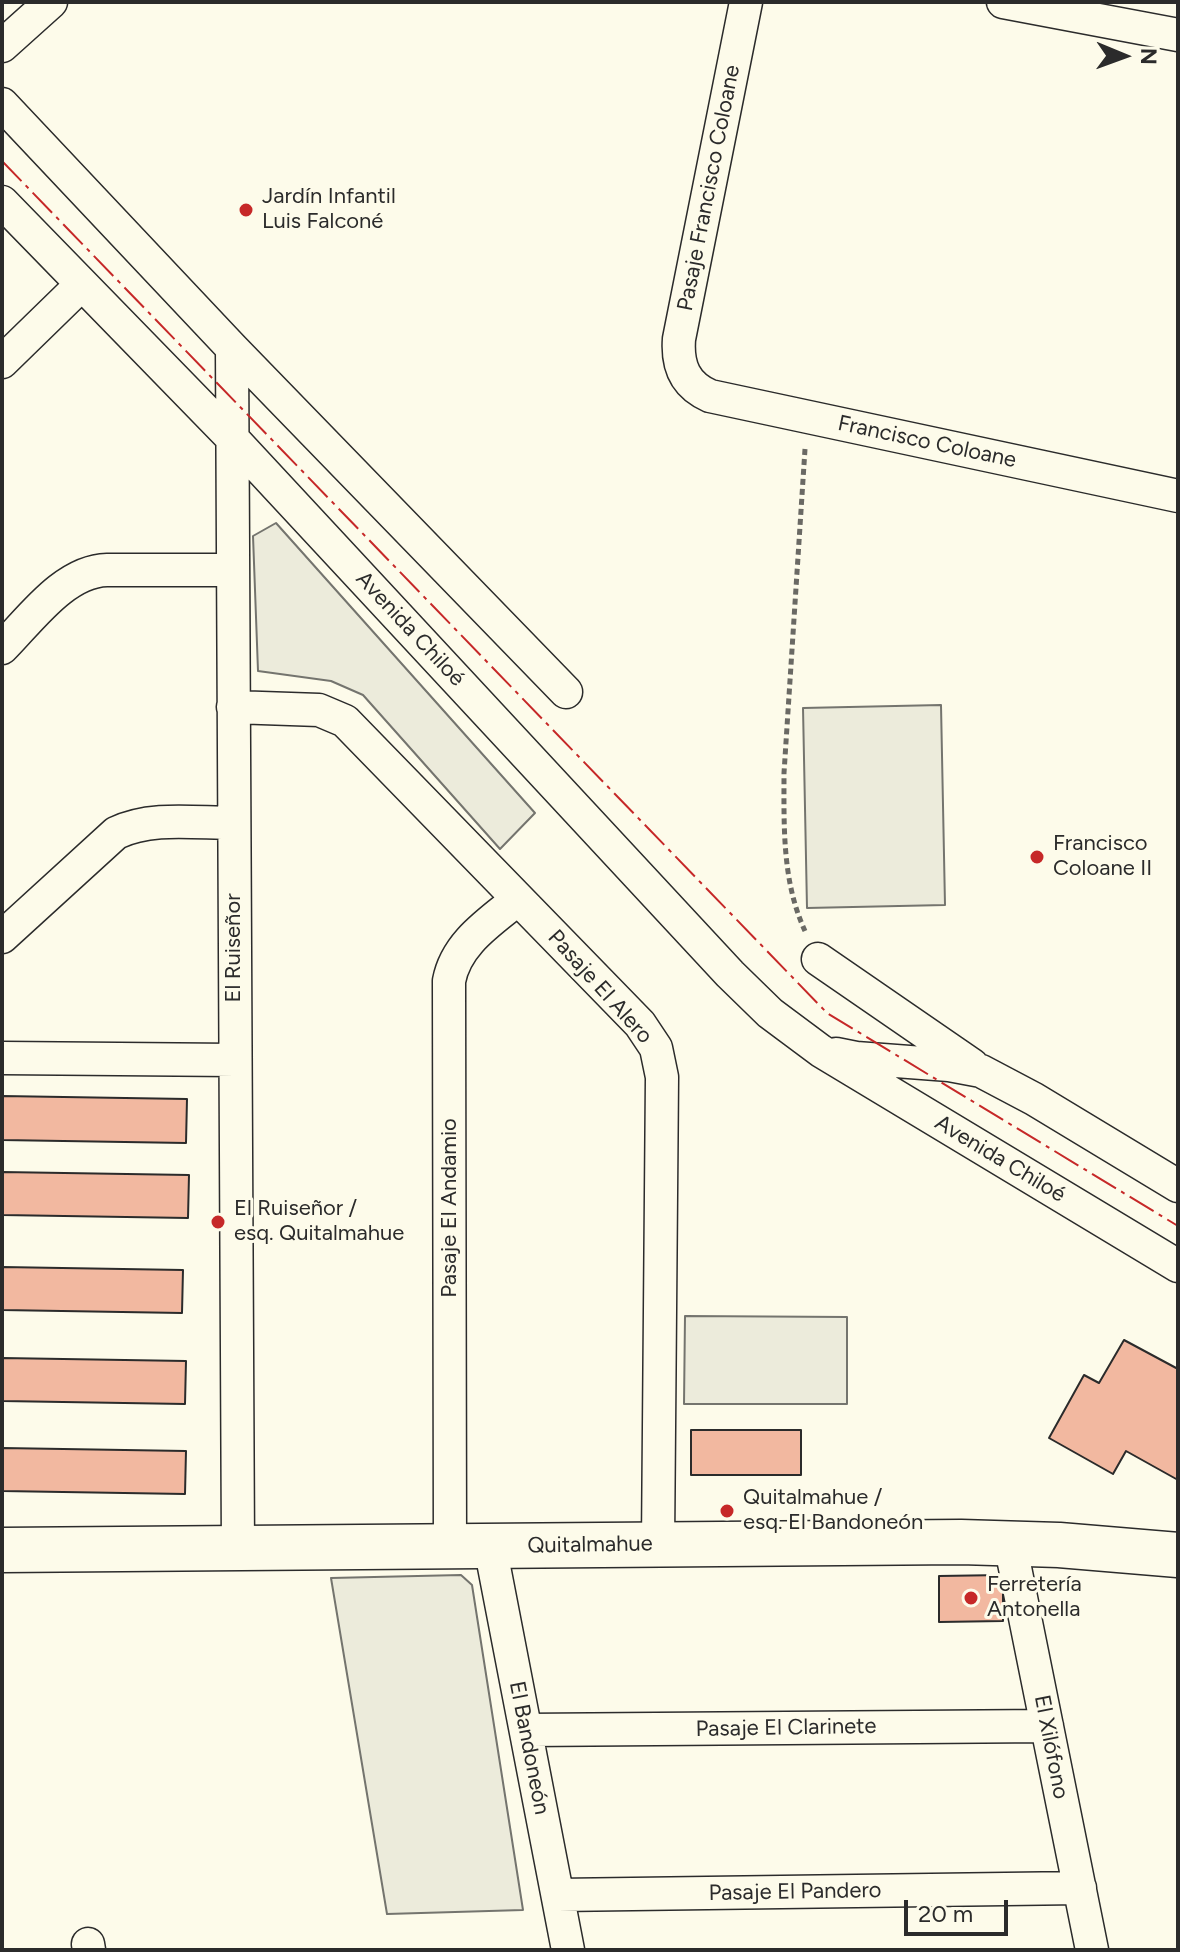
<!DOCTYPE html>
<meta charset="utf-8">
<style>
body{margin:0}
#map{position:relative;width:1180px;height:1952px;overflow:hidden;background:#fdfbea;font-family:Figtree,sans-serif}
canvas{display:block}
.frame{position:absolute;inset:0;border:4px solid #2b2b2b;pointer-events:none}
.north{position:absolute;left:1084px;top:16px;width:80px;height:80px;-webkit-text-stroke:6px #fdfbea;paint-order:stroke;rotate:91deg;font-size:22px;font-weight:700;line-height:32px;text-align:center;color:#2b2b2b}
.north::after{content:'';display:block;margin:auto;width:28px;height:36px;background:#2b2b2b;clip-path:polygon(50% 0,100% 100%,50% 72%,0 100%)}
.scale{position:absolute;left:904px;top:1900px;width:104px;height:36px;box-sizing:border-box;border:4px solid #2b2b2b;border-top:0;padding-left:10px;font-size:24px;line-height:28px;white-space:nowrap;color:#2b2b2b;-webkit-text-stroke:6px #fdfbea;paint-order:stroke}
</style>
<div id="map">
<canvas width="1180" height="1952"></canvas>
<div class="frame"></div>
<div class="north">N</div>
<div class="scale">20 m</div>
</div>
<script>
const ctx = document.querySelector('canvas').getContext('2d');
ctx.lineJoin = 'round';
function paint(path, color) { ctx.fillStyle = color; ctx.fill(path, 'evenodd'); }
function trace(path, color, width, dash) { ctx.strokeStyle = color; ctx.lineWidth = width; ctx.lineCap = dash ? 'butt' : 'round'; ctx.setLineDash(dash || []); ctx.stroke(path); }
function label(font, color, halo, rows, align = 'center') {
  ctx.font = font + ' Figtree,sans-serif'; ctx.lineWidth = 6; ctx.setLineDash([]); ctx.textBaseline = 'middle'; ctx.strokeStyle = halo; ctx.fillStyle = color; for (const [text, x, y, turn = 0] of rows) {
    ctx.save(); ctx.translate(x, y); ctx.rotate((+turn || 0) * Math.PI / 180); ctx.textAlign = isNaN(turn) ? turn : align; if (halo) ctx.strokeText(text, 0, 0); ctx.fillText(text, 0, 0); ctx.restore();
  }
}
const green = new Path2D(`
 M276,523L535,813L500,849L363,695L331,681L258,671L253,536Z
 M941,705L945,905L807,908L803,708Z
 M685,1316L847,1317V1404H684Z
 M461,1575L472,1585L523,1910L387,1914L331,1578Z`);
const building = new Path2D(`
 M2,1096L187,1099L186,1143L2,1140Z
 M2,1172L189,1175L188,1218L2,1215Z
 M2,1267L183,1270L182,1313L2,1310Z
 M1124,1340L1178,1369V1480L1126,1451L1113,1474L1049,1438L1084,1375L1099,1383Z
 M2,1358L186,1361L185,1404L2,1401Z
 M691,1430H801V1475H691Z
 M2,1448L186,1451L185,1494L2,1491Z
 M1003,1575V1621L939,1622V1576Z`);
const path = new Path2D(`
 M805,449L784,773C784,827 782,881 805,931`);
const street = new Path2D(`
 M746,2L679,339C677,366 685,385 710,396L1178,496
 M1003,2L1178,35
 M2,46L51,2
 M2,104L232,348L566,692
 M2,202L232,438L730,974L770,1013L821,1051L1178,1266
 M232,348L238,1548
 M2,362L81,285
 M2,648C30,620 64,571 107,570H232
 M233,707L319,710L345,721L640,1024L656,1048L662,1077L658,1544
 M2,937L116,833C151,816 195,823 233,823
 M818,959L972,1065
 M836,1054L856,1058L949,1065L981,1071L1034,1099L1178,1186
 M2,1058L235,1060
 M1010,1543L1092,1950
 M450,1546L449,981C456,943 490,922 518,899
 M490,1546L568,1950
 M526,1730L1047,1726
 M558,1895L1080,1888
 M88,1944L89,1950`);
const secondary = new Path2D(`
 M2,1550L961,1542L1059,1545L1178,1555`);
const power = new Path2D(`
 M2,161L827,1013L1178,1226`);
const markers = [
 [246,210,8,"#c62828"],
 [1037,857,8,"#c62828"],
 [218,1222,8,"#c62828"],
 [727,1511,8,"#c62828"],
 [971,1598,8,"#c62828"]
];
const streetNames = [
 ["Pasaje Francisco Coloane",709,188,-79],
 ["Francisco Coloane",927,442,12],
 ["Avenida Chiloé",410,629,47],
 ["El Ruiseñor",234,948,-90],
 ["Pasaje El Alero",600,987,48],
 ["Avenida Chiloé",1000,1159,31],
 ["Pasaje El Andamio",450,1208,-90],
 ["Quitalmahue",590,1545,-1],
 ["Pasaje El Clarinete",786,1728,-1],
 ["El Xilófono",1051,1747,79],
 ["El Bandoneón",529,1748,79],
 ["Pasaje El Pandero",795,1892,-1]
];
const poiNames = [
 ["Jardín Infantil",262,197],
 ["Luis Falconé",262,222],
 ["Francisco",1053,844],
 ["Coloane II",1053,869],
 ["El Ruiseñor /",234,1209],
 ["esq. Quitalmahue",234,1234],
 ["Quitalmahue /",743,1498],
 ["esq. El Bandoneón",743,1523],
 ["Ferretería",987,1585],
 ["Antonella",987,1610]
];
paint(green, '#ecebdb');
trace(green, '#74746e', 2);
paint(building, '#f2b8a0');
trace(building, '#2b2b2b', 2);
trace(street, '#2b2b2b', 35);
trace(secondary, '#2b2b2b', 47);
trace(path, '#6a6964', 5, [6, 4]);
trace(street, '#fdfbea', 32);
trace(secondary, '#fdfbea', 44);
trace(power, '#c62828', 2, [28, 6, 4, 6]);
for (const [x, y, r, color] of markers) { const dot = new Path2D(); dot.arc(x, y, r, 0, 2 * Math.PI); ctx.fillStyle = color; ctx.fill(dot); trace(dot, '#fdfbea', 3); }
label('22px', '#2b2b2b', '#fdfbea', streetNames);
label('22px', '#2b2b2b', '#fdfbea', poiNames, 'left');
</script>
